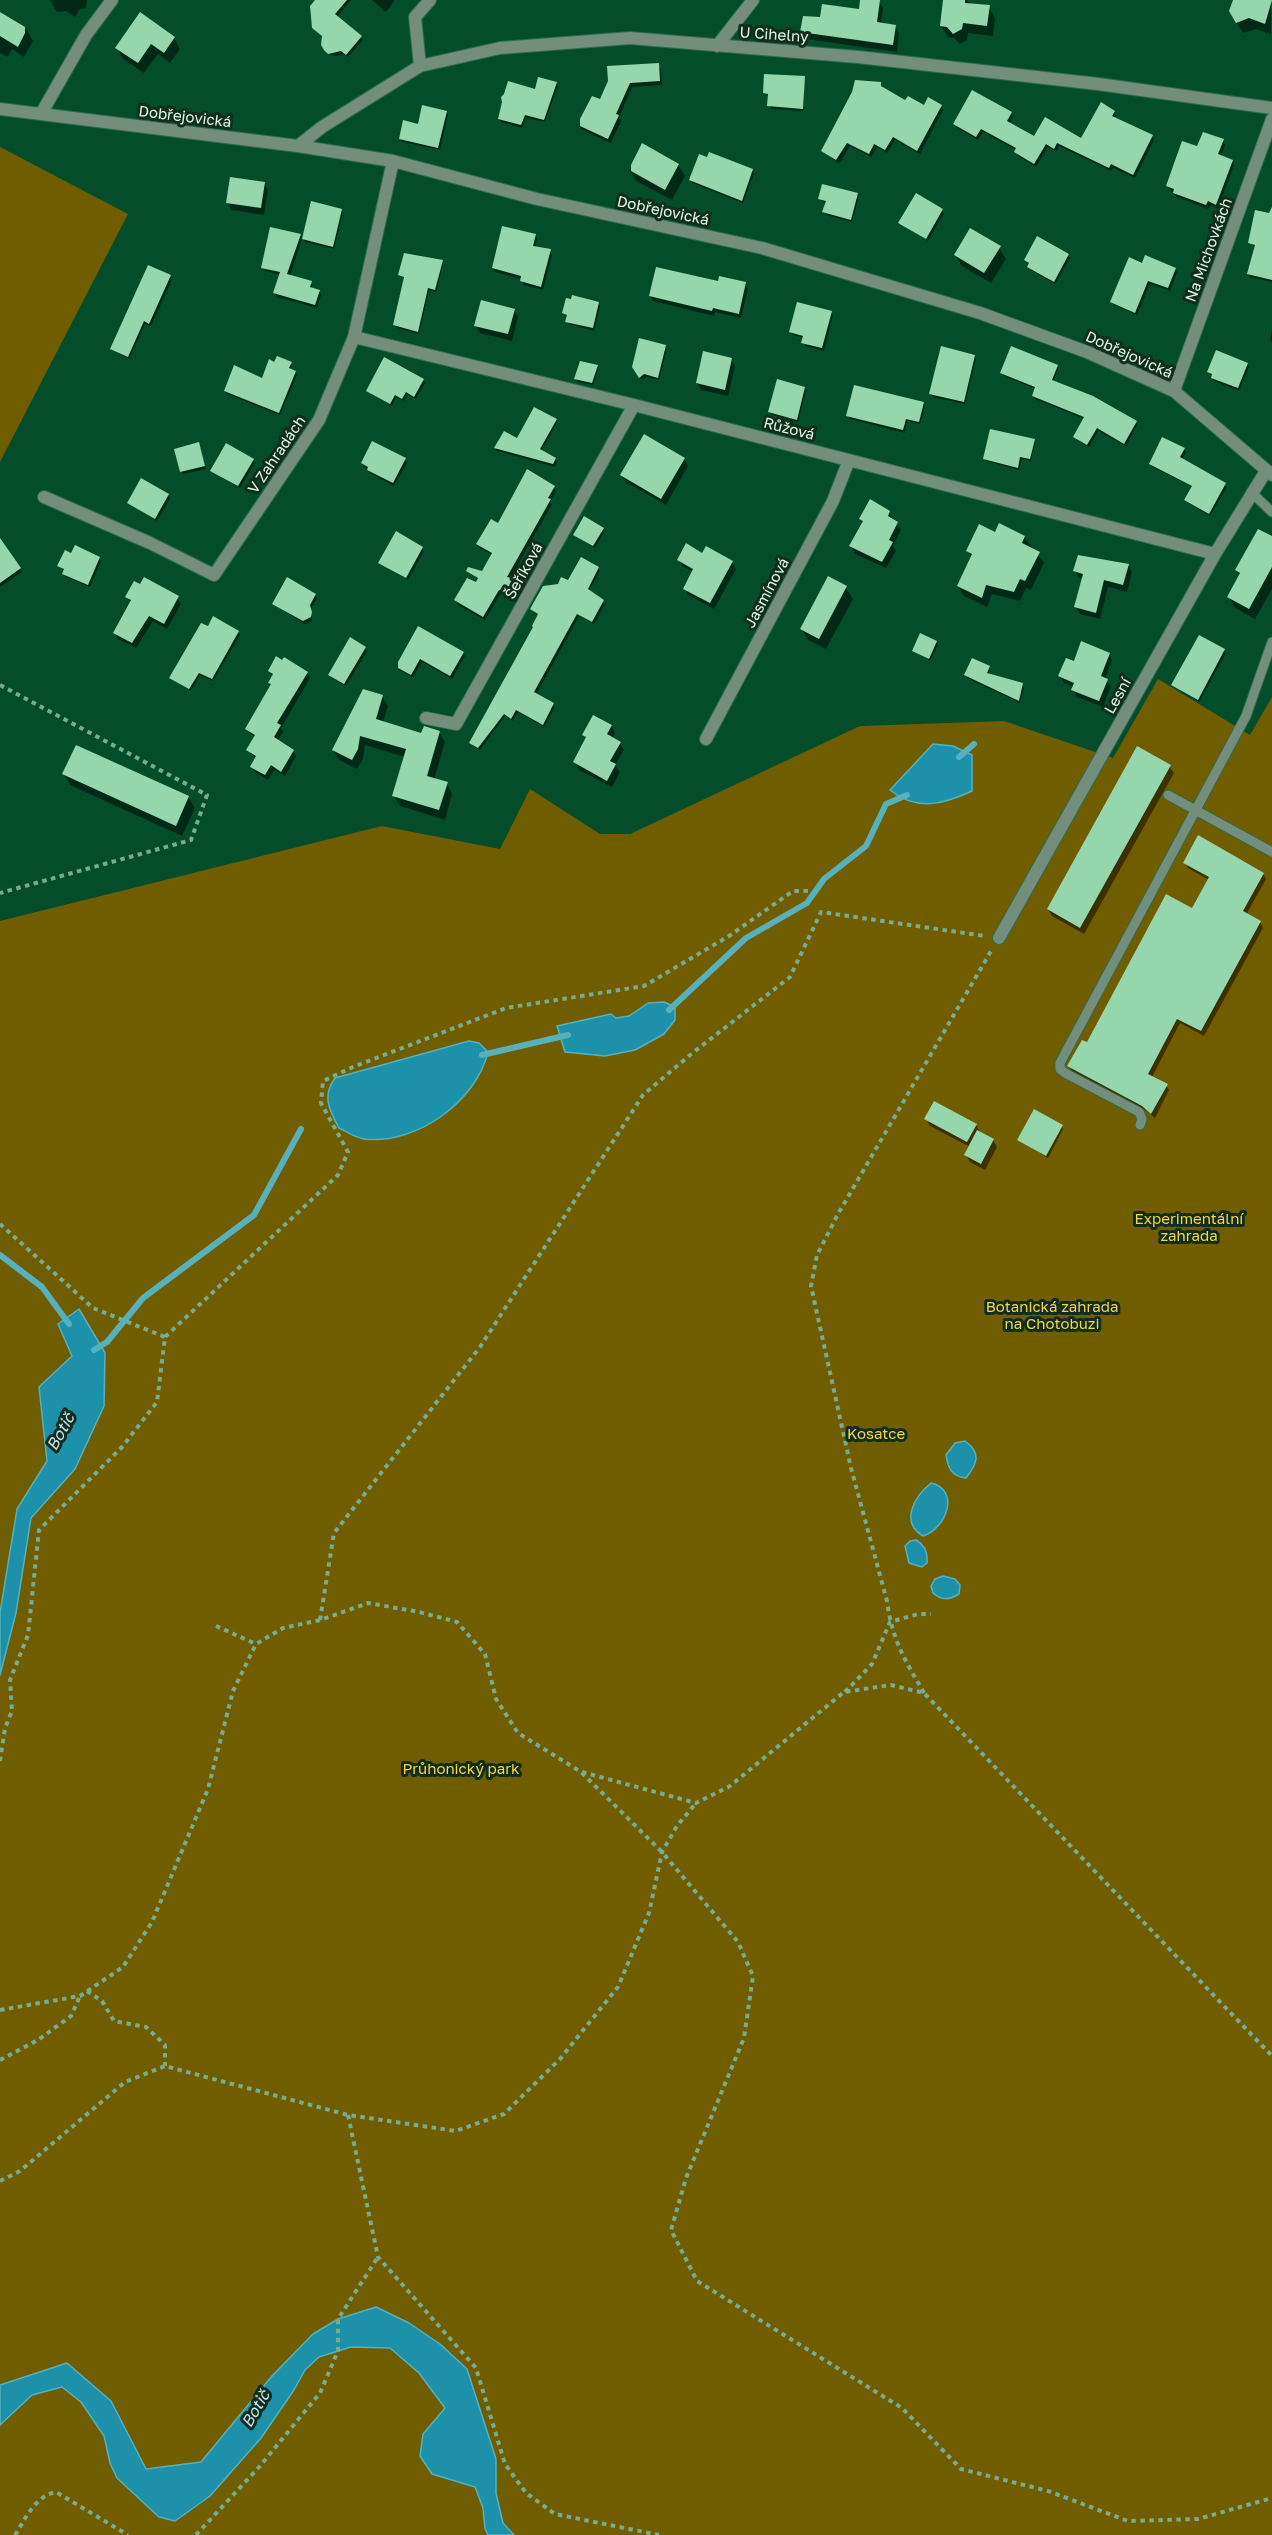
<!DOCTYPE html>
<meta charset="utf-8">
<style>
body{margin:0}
canvas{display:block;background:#044d2b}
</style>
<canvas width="1272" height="2535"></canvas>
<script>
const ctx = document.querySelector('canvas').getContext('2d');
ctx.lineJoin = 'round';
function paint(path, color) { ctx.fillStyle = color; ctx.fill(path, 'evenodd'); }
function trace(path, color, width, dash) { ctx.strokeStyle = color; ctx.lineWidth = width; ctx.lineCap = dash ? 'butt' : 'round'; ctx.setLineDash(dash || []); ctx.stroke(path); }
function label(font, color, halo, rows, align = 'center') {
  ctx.font = font + ' "Golos Text",sans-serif'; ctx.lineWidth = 6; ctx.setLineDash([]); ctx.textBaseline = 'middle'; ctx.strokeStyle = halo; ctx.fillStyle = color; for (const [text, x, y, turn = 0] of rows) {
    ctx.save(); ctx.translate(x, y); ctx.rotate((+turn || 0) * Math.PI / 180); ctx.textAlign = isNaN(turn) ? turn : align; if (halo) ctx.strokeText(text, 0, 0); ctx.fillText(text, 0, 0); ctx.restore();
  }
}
const green = new Path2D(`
 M0,147L128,214L0,462Z
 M1158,679L1250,735L1272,697V2535H0V921L382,826L500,849L530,789L600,834H630L860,726L1004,721L1113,758ZM648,1003L605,1056L600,1017L611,1014L616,1018L629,1016ZM469,1041L410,1133C380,1141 367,1143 339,1128L335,1078Z`);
const water = new Path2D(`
 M933,744L953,746L972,755V791C944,804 917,812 890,790Z
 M664,1002L675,1007V1020L664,1034L635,1050L605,1056L565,1052L557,1026L611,1014L616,1018L629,1016L648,1003Z
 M469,1041L479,1043L488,1052C476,1102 416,1145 364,1139C356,1138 347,1132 339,1128C329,1110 322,1096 335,1078Z
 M79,1309L105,1353L104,1406L75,1469L31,1518L16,1613L0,1675V1613L17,1509L47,1461L39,1387L72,1356L58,1324Z
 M965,1441C982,1453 977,1464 966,1478C951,1476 948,1468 946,1455L955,1443Z
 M931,1483C961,1490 946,1529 923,1536C899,1522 915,1496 931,1483Z
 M916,1540C925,1545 928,1552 927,1563L922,1567L909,1563L905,1546L910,1541Z
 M943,1576L955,1579L960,1585L959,1594C949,1600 942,1601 933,1593L931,1586L935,1579Z
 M376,2307L409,2323L440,2344L467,2369L496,2459V2493L503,2523L514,2535H488L485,2529L483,2508L475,2487L432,2474L420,2456L423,2434L445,2408L419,2373L390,2348L351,2347L319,2357L305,2370L294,2390L261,2438L210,2496L175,2521L159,2517L117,2478L110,2463L104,2436L81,2402L62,2387L32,2395L0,2425V2385L67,2363L111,2401L146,2469L201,2462L272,2376L313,2334L338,2319Z`);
const shadow = new Path2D(`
 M50,0H87L86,8L80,9L75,17L66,11L57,12Z
 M317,0H351L337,17L363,40L348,57L343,54L336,56L327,53Z
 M372,0H395L386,12Z
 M862,0L879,1L883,8L881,24L895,26L899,33L897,52L806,39L802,32L821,19L860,11Z
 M945,0H967L972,5L989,7L995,18L993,36L968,33L967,40L960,44L954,38L948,37L941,26Z
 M1234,0H1260L1271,4V34L1256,29L1243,33L1230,11Z
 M0,14L27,30L33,41L24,57L12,49L8,57L0,53Z
 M174,38L180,49L170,63L158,54L144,73L123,59L117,48Z
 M658,65L661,70L662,85L632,87L619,117L621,121L611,143L582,130L579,125L593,98L601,101Z
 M804,78V111L771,109L769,96L764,93Z
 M556,83L558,86L545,122L526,118L522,128L501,122L499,119L536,90Z
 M880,83L883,88L905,102L925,107L941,106L943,110L920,154L895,140L887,153L877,147L871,157L850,146L839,164L823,151Z
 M446,112L448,115L440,150L402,142L400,139L419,125Z
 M1114,112L1116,116L1114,118L1152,136L1154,140L1135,178L1113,168L1111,171L1059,146L1056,152L1048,147L1036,167L1018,156L1016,150L983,132L978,140L957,128L955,124L1011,113L1013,117L1009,124L1035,138L1082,140Z
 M1223,141L1225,145L1221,157L1232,161L1234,165L1218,208L1211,205L1208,209L1177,197L1167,186L1198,148Z
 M643,146L678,165L685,176L672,200L636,181L630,170Z
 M752,171L754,174L743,203L692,183L691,180Z
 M264,183L268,190L264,215L232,210L228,203Z
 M857,194L859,197L852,222L826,215L824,212L826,203L820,199Z
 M341,210L343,213L334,249L305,242L303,239Z
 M942,210L944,213L928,241L900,223Z
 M1272,215V282L1250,277L1249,274L1256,247L1250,243Z
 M300,235L302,239L290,276L311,283L313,289L319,291L321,295L317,308L277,297L275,293L280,275L265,271L263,267Z
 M535,235L537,239L535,248L550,251L552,255L543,290L524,285L522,279L495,272L493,268Z
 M999,248L1006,259L991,283L962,266L955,255Z
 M413,254L442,261L443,265L436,292L429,290L419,334L397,328L395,325L405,279L400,275Z
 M1068,255L1070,258L1055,284L1031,270L1030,265L1025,260Z
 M1143,265L1175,269L1177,272L1170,291L1150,284L1137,315L1114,305L1112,302Z
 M148,267L170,277L172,280L151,326L145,324L129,359L111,349Z
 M719,283L745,284L748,289L741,318L715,312L714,316L653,301L650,296Z
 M598,303L600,306L594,331L569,324L568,317L563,313Z
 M514,310L518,317L512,341L480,333L476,326Z
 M831,312L833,315L824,351L805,346L804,338L793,335L791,332Z
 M1272,328V343L1270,340Z
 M665,346L667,349L659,380L647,377L642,380L634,366Z
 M974,356L976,359L965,404L933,397L931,394Z
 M731,359L735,367L728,396L701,390L697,383Z
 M275,363H291V370L297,375L280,415L227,394L225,391L262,380Z
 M1247,364L1249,367L1239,391L1214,381L1209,372Z
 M1057,366L1058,369L1053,382L1136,422L1137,425L1126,446L1098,431L1089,447L1077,440L1075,437L1085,419L1035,399L1033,396L1036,389L1004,376L1002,373Z
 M597,367L598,370L593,385L578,382L576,379Z
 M423,380L425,383L416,399L407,394L404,401L396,397L392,406L367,391Z
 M804,388L806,391L798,422L772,415L770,412Z
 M923,403L925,406L920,424L907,421L905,433L850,419L848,416Z
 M556,420L557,423L541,452L555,459L557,462L555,467L497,451L495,448Z
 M1034,440L1035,443L1031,461L1022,459L1019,470L986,461L984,458Z
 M200,447L206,469L183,474L181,471Z
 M1184,449L1186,452L1182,460L1227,487L1210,516L1188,503L1186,500L1193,487L1152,467L1151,464Z
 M684,459L688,466L666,505L626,482L622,475Z
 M253,460L255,463L240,488L212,471Z
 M405,460L407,463L394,486L370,473L362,463Z
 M554,487L556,491L550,502L552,504L510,579L525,583L527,587L518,604L501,593L485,620L458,605L456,600L479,580L468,570L483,572L493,555L480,548L478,544L498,525Z
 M168,495L170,498L157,521L129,503Z
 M889,512L893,521L901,530L893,546L896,551L886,568L855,554L851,546L863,524L861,519Z
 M603,529L604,532L595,548L575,535Z
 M996,534L1024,537L1044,563L1031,590L1026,588L1020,601L992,594L987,607L964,596L958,586L972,558L968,551Z
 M1272,538V589L1255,619L1235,608L1229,597L1240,576L1236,570Z
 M5,547L22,572L0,587V550Z
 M422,548L424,551L408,580L380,563Z
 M72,555L99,558L101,561L90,587L66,577L65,571L59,566Z
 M703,555L732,562L736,569L714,609L688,595L685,589L693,572L682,566L679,560Z
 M1128,565L1132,572L1127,592L1108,587L1100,619L1080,614L1076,607L1083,579L1079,578L1075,571Z
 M598,568L600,571L589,591L605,604L594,624L579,616L536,695L555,707L544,727L518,712L513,721L505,716L480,750L473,746L471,743L539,616L531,609L569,582Z
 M829,578L846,588L853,599L826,649L808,640L801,628Z
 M315,595L317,598L311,609L312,621L305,624L274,604Z
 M127,597L177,598L181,604L167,629L153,621L136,648L118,639L115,633L131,603Z
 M208,628L238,632L240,635L213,681L200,675L191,691L171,678Z
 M418,628L463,653L465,656L452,679L422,662L413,677L399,670L397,667Z
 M1199,637L1226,653L1199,702L1172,685Z
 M936,642L938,645L930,661L914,651Z
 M365,648L367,651L346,686L332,678L330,675Z
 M1109,654L1112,660L1105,679L1111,686L1103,707L1077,697L1073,690L1074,687L1064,683L1060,676L1075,663Z
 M989,667L990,670L988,675L1022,685L1024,688L1020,703L967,678L966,675Z
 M270,671L307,673L310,678L281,728L283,732L277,741L293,751L296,756L285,776L274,770L268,780L255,772L252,767L256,759L248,750L255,738L246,729L272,686L270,683L273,677Z
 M382,696L388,706L383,723L422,735L439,732L445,742L434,780L447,783L452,794L445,820L400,806L394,796L405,757L365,745L363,759L357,769L339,760L333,750Z
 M611,726L615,733L612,739L620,743L624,750L615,765L620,772L612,787L579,770L575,762L587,740L584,735Z
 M1169,766L1174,773L1084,934L1052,916L1048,909Z
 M64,774L188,797L195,808L182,836L70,785Z
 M1185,863L1263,874L1266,879L1246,915L1260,922L1263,928L1204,1036L1180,1023L1152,1077L1166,1085L1169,1090L1155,1118L1147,1111L1072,1071L1069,1066L1192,910L1209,880L1188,868Z
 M926,1119L976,1125L980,1132L993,1140L997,1147L985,1170L970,1162L966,1155L970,1147L930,1126Z
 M1062,1126L1063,1129L1048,1158L1019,1140Z`);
const stream = new Path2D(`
 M959,757L974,744
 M669,1010L746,938L807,903L824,879L866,846L886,804L907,795
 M482,1055L568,1035
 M0,1255L42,1287L69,1324
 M94,1350L107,1342L143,1298L254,1215L301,1129`);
const building = new Path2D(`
 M315,0H347L335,14L362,36L346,55L341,51L328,54L324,50L321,45L322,36L312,28L310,6Z
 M860,0H880L877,22L896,25L893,45L800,32L803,16L820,17L822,4L859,9Z
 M943,0H965V3L990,5L987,26L963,23L962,29L953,34L947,27L940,26Z
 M1233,0H1272L1265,24L1249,18L1236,23L1229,11Z
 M0,12L25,27V33L18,47L0,36Z
 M140,12L175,37L164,53L151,44L138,63L115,48Z
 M659,63L660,81L630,83L616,114L619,115L608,139L580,126V119L592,96L600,99L608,81L607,66Z
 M764,74L805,76L803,109L767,106L768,94L763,93Z
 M538,77L557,82L544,120L525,115L521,125L498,119L502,102L501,97L504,94L508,81L535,89Z
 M855,80L881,82V86L905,100L908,96L924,105L928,97L942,105L917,151L893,137L885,150L874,144L869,154L847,143L836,160L821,151L852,92Z
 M972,90L1012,112L1007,121L1034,136L1045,117L1081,138L1101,102L1115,111L1112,116L1153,135L1133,175L1111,164L1109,168L1057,143L1054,149L1046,144L1034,164L1014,152L1016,148L981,129L976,137L953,124Z
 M422,105L447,111L438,148L399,139L403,120L418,124Z
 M1203,132L1224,139L1218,154L1233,160L1216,205L1208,201L1206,205L1173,193L1174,189L1166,186L1182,141L1197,146Z
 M642,143L679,164L665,190L631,171V165Z
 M709,152L753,169L742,201L689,180L699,154L707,157Z
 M230,177L265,182L261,208L226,203Z
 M822,184L858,193L851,220L822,212L826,201L818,199Z
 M916,193L943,209L926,239L898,223Z
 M311,201L342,209L333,247L302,239Z
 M1272,207V280L1247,274L1255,245L1248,243L1255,210L1269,213Z
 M502,226L536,234L533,246L551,249L541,287L520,281L521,276L492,268Z
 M270,227L301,234L287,274L312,281L310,287L320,290L315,305L273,293L280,272L261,268Z
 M970,228L1001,246L984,273L954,255Z
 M1037,236L1069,254L1054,282L1027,267L1029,263L1024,260Z
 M404,253L443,260L435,290L428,288L418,332L393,325L404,277L398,275Z
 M1145,255L1176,268L1168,288L1148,281L1135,313L1110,302L1129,257L1142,263Z
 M148,265L171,275L149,324L144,321L128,357L110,349Z
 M656,267L718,281L719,276L746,282L739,314L713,308L712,311L649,296Z
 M572,295L599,302L593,328L565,322L567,315L562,313L566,298L571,299Z
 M481,300L515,309L508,334L474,326Z
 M797,302L832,311L822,348L801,343L803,336L789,332Z
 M639,338L666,345L658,378L644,374L639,378L632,367Z
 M941,346L975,355L964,402L929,394Z
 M1011,346L1058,365L1052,380L1093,396L1137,421L1124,444L1097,428L1087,445L1073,437L1084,417L1032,396L1035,387L1000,373Z
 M1216,350L1248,363L1238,388L1211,378L1212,374L1207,372Z
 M703,351L732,358L725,390L696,383Z
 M277,356L292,362L289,368L296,371L279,413L224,391L234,365L262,378L269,359L274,362Z
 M384,357L424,379L414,397L406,392L402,399L395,395L390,404L366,391Z
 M580,361L598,365L592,383L574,379Z
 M777,379L805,387L797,420L768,412Z
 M854,385L924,402L919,422L906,419L903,430L846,416Z
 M534,407L557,419L540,449L556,458L553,464L494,448L504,431L517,438Z
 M990,429L1035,439L1030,459L1020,457L1018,468L983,459Z
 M644,434L685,458L661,499L620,475Z
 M1162,437L1185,448L1180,457L1226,483L1209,514L1184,500L1192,486L1149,464Z
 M372,441L406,458L393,483L367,470L368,467L361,463Z
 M199,442L205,466L180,472L174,449Z
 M226,443L254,459L238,486L210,471Z
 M527,469L555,486L548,498L551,499L507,577L526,581L515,600L499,590L483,617L454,600L467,578L476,582L478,578L466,571L468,567L482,571L492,553L476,544L491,519L498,523Z
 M141,478L169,494L155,519L127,503Z
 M870,499L890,511L888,516L898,522L889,540L893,542L882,562L849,546L863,521L859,519Z
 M584,516L604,528L593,546L573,535Z
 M999,523L1025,536L1022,543L1040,552L1025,581L1020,579L1014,592L986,585L982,598L957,586L972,554L966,551L979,524L995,532Z
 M1258,529L1272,536V567L1249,609L1227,597L1240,573L1235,570Z
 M396,531L423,547L406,578L378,563Z
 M0,538L21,568L0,583Z
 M686,543L702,553L706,546L733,561L710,603L683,589L693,569L677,560Z
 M75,545L100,557L88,585L62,574L64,569L57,566L65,550L71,553Z
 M1078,555L1129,564L1123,585L1104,580L1096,613L1074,607L1083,574L1073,571Z
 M581,557L599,567L588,589L604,600L592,622L577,614L534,692L554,703L543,725L516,710L511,719L504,714L478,748L469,743L533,627L532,626L538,614L530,609L543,586L558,584L561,577L568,580Z
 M828,576L847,586L819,639L800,629Z
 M144,577L179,596L164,624L149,616L132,643L113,633L131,600L125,597L134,581L140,584Z
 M287,577L316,594L310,605L312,612L311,617L303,621L272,604Z
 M213,616L239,631L212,679L199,673L189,689L169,678L201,623L208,626Z
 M418,626L464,652L450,676L420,659L411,675L398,668V662Z
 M920,633L937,641L929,659L912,651Z
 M1199,635L1225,649L1198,700L1171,685Z
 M350,637L366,647L344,684L328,675Z
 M1081,641L1110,653L1101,676L1108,679L1099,701L1071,690L1074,683L1058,676L1066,658L1074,661Z
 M276,656L282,660L284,657L308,672L277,723L281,725L274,737L294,750L281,772L271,765L265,775L250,767L256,756L246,750L255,735L245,729L271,684L268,683L273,674L268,671Z
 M972,658L990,666L987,673L1023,683L1019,701L964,675Z
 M363,689L383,695L376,719L421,733L424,726L440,731L427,776L448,782L439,810L392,796L406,749L360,736L358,749L352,760L332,750Z
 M593,715L612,725L607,734L621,742L610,761L616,764L607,781L573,762L586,737L582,735Z
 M76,745L189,796L176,826L62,774Z
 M1137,746L1171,765L1080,928L1047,909Z
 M1198,835L1264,873L1243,911L1261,921L1201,1031L1177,1019L1148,1074L1168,1084L1151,1114L1142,1106L1067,1066L1082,1040L1087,1042L1166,894L1192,908L1209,877L1183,863Z
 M934,1101L977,1124L967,1142L924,1119Z
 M1034,1109L1063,1125L1046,1156L1017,1140Z
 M977,1130L994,1139L981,1164L964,1155Z`);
const path = new Path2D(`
 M0,685L207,795L191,840L0,893
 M0,1224L93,1308L165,1337
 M320,1620L334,1533L480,1347L643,1095L690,1055L790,977L821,912L985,936
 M216,1626L256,1644
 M845,1692L872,1664L890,1622L918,1614H931
 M924,1693C905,1660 892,1640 887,1601L851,1468L811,1286L817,1255L838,1214L991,951
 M0,1761L5,1728L12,1711L10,1680L28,1635L39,1530L122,1447L157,1402L165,1337L338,1175L348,1152L321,1103L323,1081L353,1067L506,1008L644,986L729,936L793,891H809
 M582,1772L696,1803L730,1786L844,1692L891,1685L924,1693L1272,2056
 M87,1991L102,2001L114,2021L146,2027L165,2045V2066
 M0,2010L80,1996L123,1967L152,1922L208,1789L233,1691L256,1644L283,1628L320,1620L368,1603L419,1612L457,1622L485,1654L496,1699L518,1733L581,1772L662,1852L738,1942L753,1976L744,2038L686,2178L671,2230L697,2281L902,2408L961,2469L1048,2491L1128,2521L1198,2519L1272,2498
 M0,2060L38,2040L71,2016L80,1996
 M348,2115L378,2257L476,2368L505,2464L526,2493L555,2514L659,2535
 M0,2181L20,2171L125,2082L165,2066L348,2115L456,2131L504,2114L560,2059L618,1987L649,1913L662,1852L677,1826L696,1803
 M15,2535C26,2518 35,2496 56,2492L128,2535
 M196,2535L260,2466L320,2393L338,2351V2319L378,2257`);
const service = new Path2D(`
 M1251,492L1272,512
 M1168,795L1272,852
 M1140,1125L1142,1119L1139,1112L1065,1073L1060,1069V1063L1246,716L1272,642`);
const minor = new Path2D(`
 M717,46L753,0
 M420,66L415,17L430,0
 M0,109L298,146L393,161L537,199L762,248L980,313L1087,352L1174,391L1272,475
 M41,114L86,35L112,0
 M298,146L322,127L420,66L500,48L630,38L858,57L1098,84L1272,108
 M354,337L634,405L1215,554
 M1174,391L1272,119
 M44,497L150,543L214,575L319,420L354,337L393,161
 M426,718L456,724L634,405
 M706,739L833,501L849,460
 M999,938L1215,554L1266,471`);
const streetNames = [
 ["U Cihelny",774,35,4],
 ["Dobřejovická",185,117,7],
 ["Dobřejovická",663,211,12],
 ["Na Michovkách",1209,250,-70],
 ["Dobřejovická",1129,355,24],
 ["Růžová",789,429,14],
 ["V Zahradách",277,455,-56],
 ["Šeříková",524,571,-61],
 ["Jasmínová",767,593,-62],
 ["Lesní",1118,696,-61]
];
const parkNames = [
 ["Experimentální",1189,1219],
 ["zahrada",1189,1236],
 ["Botanická zahrada",1052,1307],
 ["na Chotobuzi",1052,1324],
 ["Kosatce",876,1434],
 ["Průhonický park",461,1769]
];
const waterNames = [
 ["Botič",61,1432,-61],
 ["Botič",256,2409,-60]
];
paint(green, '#6f5d00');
paint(water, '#1c91a9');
trace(water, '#56b1bc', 1.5);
paint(shadow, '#0007');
trace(stream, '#56b1bc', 6);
paint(building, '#95d6ad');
trace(service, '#2b6d4d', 11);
trace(minor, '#2b6d4d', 14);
trace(path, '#78ab8f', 4, [4.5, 4.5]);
trace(service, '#748e7d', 9);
trace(minor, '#748e7d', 12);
label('15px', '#ddfde7', '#122d1d', streetNames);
label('15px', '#f6d543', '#122d1d', parkNames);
label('italic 16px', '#c3e7f1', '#122d1d', waterNames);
</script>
